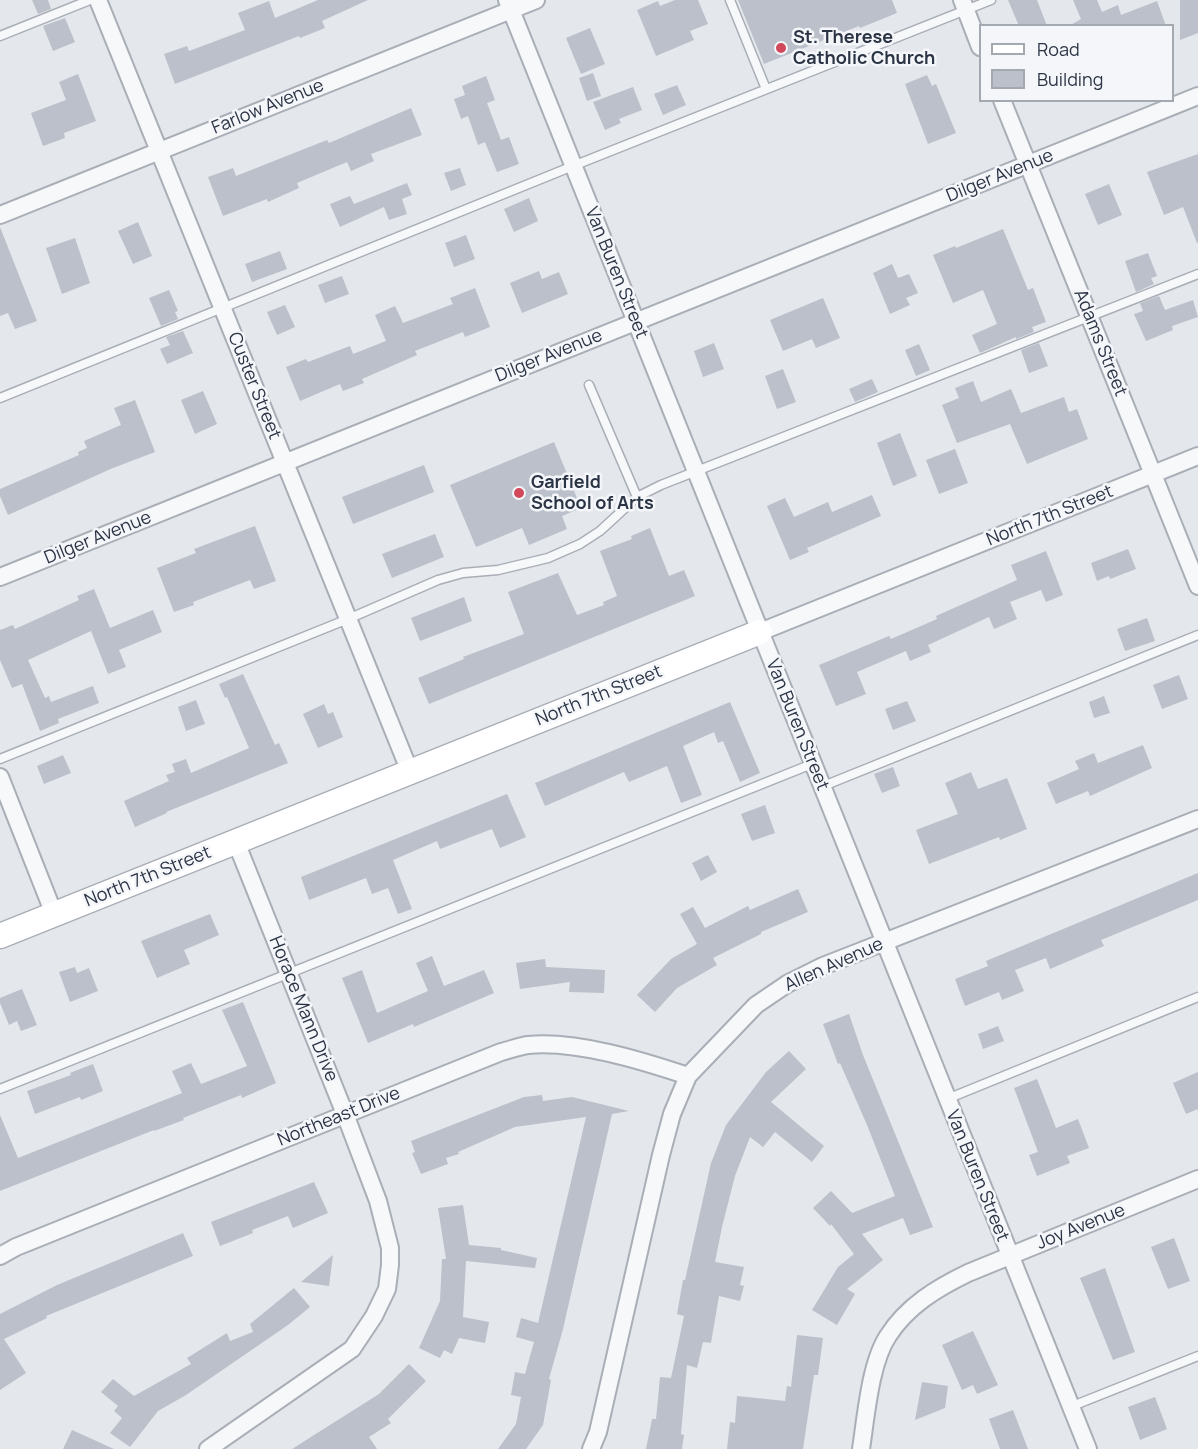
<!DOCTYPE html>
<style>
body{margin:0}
#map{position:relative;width:1198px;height:1449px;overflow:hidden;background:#e4e7ec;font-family:Manrope,sans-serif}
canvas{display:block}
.legend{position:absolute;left:979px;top:24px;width:195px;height:78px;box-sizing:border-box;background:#f4f6f9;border:2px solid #a4a8b1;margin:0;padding:8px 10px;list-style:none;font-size:18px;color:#2b3445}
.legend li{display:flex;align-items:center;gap:12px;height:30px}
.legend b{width:30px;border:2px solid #a4a8b1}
</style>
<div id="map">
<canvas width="1198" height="1449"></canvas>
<ul class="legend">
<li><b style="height:8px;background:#fff"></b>Road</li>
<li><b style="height:16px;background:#bbc0ca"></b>Building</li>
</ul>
</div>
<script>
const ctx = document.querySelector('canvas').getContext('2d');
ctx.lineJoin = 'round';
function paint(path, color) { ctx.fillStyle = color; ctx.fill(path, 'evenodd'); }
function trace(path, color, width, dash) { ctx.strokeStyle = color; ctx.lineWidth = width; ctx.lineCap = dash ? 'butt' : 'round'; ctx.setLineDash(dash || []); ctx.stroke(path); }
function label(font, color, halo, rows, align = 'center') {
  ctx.font = font + ' Manrope,sans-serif'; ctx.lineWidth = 5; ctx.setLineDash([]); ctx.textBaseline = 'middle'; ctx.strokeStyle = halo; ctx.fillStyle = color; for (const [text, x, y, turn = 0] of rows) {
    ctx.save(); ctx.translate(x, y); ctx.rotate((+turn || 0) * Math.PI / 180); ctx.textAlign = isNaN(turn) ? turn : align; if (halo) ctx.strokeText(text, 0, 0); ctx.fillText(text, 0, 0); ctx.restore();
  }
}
const building = new Path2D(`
 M32,0H48L51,9L38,14Z
 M318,0H368L322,21L325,28L300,38L299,36L175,84L164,54L187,46L189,51L245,30L238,13L269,1L275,18Z
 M675,0H698L708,24L690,31L694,40L656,56L637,10L658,1L660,6Z
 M738,0H892L897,13L860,28L859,26L764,64Z
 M1008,0H1037L1047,26H1019Z
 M1073,0H1097L1102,12L1118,5L1121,15L1157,1L1166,26H1069L1081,19Z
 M1180,0H1198V33L1180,40Z
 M65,18L75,42L53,51L43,26Z
 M590,28L605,64L581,74L566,38Z
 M593,73L601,96L587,101L579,78Z
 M78,74L96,121L64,133L65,138L43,146L31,113L66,100L59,82Z
 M927,75L932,86L936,84L956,133L928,144L905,84Z
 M486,76L495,100L487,103L501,140L509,137L519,164L497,172L485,142L478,145L468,116L461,119L454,99L465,95L462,86Z
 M677,85L686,105L663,115L654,94Z
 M633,87L642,110L619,119L621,123L605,130L593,102Z
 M411,108L422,135L371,154L374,161L351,171L347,162L297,183L299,188L268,202L267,199L223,216L208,177L233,168L236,176L327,140L329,143Z
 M1198,154V243H1197L1183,207L1164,215L1147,172Z
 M460,168L466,185L451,191L444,173Z
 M407,183L412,195L402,199L407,214L389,220L384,207L340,227L330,204L350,196L354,204Z
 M1109,184L1122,215L1098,225L1085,194Z
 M529,198L538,221L514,232L504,209Z
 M138,222L152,256L133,264L118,231Z
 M0,227L37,321L15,329L8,313L0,316Z
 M1003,229L1028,290L1033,288L1046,322L1032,327L1034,332L1016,339V337L980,353L972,335L997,324L983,290L953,303L933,255L955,246L956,248Z
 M466,235L475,259L454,267L445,243Z
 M75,238L90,283L62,294L46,248Z
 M280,251L287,269L252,282L245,264Z
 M1148,253L1157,276L1151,278L1154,284L1136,292L1125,261Z
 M892,264L898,278L909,274L918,293L906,298L910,305L890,314L873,273Z
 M539,271L542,279L559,272L568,294L522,313L510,283Z
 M342,276L349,294L325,303L318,285Z
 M475,288L490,327L465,337L463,332L415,351L417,355L362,379L364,383L343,391L340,384L300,401L286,367L306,359L308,362L350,346L353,354L386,341L375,315L395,306L403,323L453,304L450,298Z
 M169,290L178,311L175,312L178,319L161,326L149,298Z
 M1159,296L1165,310L1193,300L1198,317L1172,326L1173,330L1146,341L1134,314L1143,311L1140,303Z
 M823,298L840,338L816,348L812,339L783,351L770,320Z
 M285,305L295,327L277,335L267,312Z
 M183,331L193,353L167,364L160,349L170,345L166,337Z
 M714,343L724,369L703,377L694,351Z
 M1039,343L1048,366L1029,373L1021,350Z
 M919,344L930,370L916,376L905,350Z
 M783,369L796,402L777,409L765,376Z
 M872,379L878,392L855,402L849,389Z
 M973,381L981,402L1011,389L1021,413L1064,397L1069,412L1077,409L1088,439L1027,464L1010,424L957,443L942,405L959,398L955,388Z
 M203,391L217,424L195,434L181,400Z
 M135,400L155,452L113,468L8,515L0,496V489L79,455L78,452L87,448L84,441L121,425L114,408Z
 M900,433L917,476L893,486L877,443Z
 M554,442L581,508L562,516L567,529L529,545L522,528L476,547L450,485Z
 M955,449L968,483L939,494L926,460Z
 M424,465L434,492L353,524L342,497Z
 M872,495L881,516L807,548L809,552L790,560L767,506L785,498L794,517L828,502L832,512Z
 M255,526L276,581L254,589L250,580L193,602L194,605L174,612L157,568L196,553L194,549Z
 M650,528L669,576L684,570L695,596L429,704L418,678L464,659L463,657L524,634L508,592L558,573L577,615L604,605L603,602L617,596L600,551L632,539L631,536Z
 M435,534L444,557L392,578L382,554Z
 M1128,549L1136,569L1110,579L1109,576L1097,581L1091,563Z
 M1046,551L1063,595L1046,602L1041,590L1010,602L1017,619L994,629L989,617L928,645L931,652L910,661L906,651L857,672L866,694L836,706L819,665L889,636L891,639L937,619L936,616L1017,580L1011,565Z
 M94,589L110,628L153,610L162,632L119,650L126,667L108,674L91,631L28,660L45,698L49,696L51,702L93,686L99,703L58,719L59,723L40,731L22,684L12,688L0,660V630L13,625L15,629L79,600L77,596Z
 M464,597L472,621L420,641L411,618Z
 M1147,618L1155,641L1125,651L1117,629Z
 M243,674L275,745L279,743L288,763L166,812L167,813L135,827L124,801L169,781L166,775L175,772L172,764L186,759L191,773L249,748L227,697L225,698L219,684Z
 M1179,675L1188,699L1162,709L1153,685Z
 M1104,696L1110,713L1094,718L1089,702Z
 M196,700L205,724L186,731L178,707Z
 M907,701L916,721L893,730L885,709Z
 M730,702L760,773L740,782L723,741L718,743L714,732L683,746L702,795L681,803L667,766L629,782L624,772L545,806L535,783Z
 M324,704L328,714L333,712L343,737L318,748L303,714Z
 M1143,745L1152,768L1090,796L1088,791L1056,804L1047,783L1079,769L1075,761L1094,753L1098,763Z
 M63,755L71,773L44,784L37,766Z
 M893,767L900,786L882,793L874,774Z
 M971,772L978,789L1007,778L1027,829L1000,840L999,837L929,864L916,830L958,814L945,783Z
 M507,794L526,837L500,848L492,829L440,849L437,841L393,860L412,909L398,914L388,888L372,894L366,878L309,900L301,877Z
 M765,805L775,833L752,841L741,814Z
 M708,855L717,872L701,881L692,863Z
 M1198,873V900L1101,940L1104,946L1050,969L1046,958L1015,970L1024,991L1002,1000L999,992L965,1006L955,979L988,966L986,961Z
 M798,889L808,912L761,932V934L713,958L717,965L677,988L655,1012L637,995L671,959L697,944L680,914L693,907L705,928L748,906L750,910Z
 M210,914L219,935L184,950L190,964L157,978L141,941Z
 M432,956L444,986L484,970L494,993L414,1027L413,1024L368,1043L342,978L362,970L377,1013L428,991L416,963Z
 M545,959L546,967L605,970L604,993L569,992L570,982L520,989L516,963Z
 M75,967L77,973L89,968L98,991L70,1002L59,972Z
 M22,989L37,1025L21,1031L17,1021L9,1025L0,1003V998Z
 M243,1002L276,1083L242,1098L241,1095L183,1118L184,1120L154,1131V1130L0,1191V1115L18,1158L182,1093L172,1071L191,1063L201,1084L247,1066L222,1010Z
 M849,1014L863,1055L933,1227L910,1235L903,1218L862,1234L883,1260L847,1289L855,1294L837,1325L812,1310L838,1267L854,1254L831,1224L830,1226L813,1208L831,1191L852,1213L895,1196L867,1125L840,1063L838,1064L823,1024Z
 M998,1026L1004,1041L983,1049L978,1034Z
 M789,1051L806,1069L771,1102L824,1146L812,1162L775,1132L763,1147L750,1137L735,1176L722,1227L715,1262L744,1267L740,1285L744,1286L740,1301L719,1296L711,1343L703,1342L697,1368L687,1365L681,1434L684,1435L682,1449H646L652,1419H656L660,1377L671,1378L684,1316L677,1314L683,1280H685L711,1163L726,1125L766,1072Z
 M93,1064L103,1091L81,1100L80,1097L35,1114L27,1091L71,1075L70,1073Z
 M1198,1072V1109L1186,1114L1173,1083Z
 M1037,1079L1056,1128L1078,1119L1089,1148L1067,1156L1070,1163L1037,1176L1029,1155L1038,1152L1014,1088Z
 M542,1095L543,1101L572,1097L629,1111L612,1114L563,1329L549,1379L551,1380L543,1425L526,1449H498L516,1424L521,1397L511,1395L515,1372L525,1374L534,1342L516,1337L521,1318L538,1323L586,1117L515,1127L458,1152L459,1154L446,1158L448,1164L421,1174L412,1153L415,1152L411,1141L524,1097Z
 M314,1182L328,1213L293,1228L288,1216L252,1230L253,1233L220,1246L211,1222Z
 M463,1205L469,1245L501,1248V1250L537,1258L535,1268L466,1261L463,1317L489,1322L485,1343L459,1338L452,1354L444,1350L440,1358L419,1348L440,1301L442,1259H446L438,1208Z
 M183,1233L193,1256L46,1316L47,1318L4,1339L26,1373L0,1390V1314L57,1285Z
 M1174,1238L1190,1281L1168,1289L1151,1247Z
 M333,1255L329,1286L301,1282Z
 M1105,1268L1135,1352L1113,1360L1080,1278Z
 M294,1288L310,1307L288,1325L186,1395L158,1411L130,1447L110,1433L122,1418L114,1411L118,1406L101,1392L113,1379L134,1396L191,1364L187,1358L227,1333L230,1341L253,1332L250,1324Z
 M973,1331L998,1385L977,1394L973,1385L962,1390L942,1345Z
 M797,1335L823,1338L818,1375H814L803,1449H727L730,1422L735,1423L737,1396L785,1401L787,1386L791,1387Z
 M409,1364L426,1381L388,1419L391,1423L369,1437L377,1449H292L379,1394Z
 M922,1382L948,1386L945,1408L915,1420Z
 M1155,1397L1167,1429L1140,1440L1128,1407Z
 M1013,1410L1028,1449H1000L989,1419Z
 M72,1430L114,1449H63Z`);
const lane = new Path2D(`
 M730,0L766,89
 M0,36L90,0
 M589,385L637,497
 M0,398L573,166L991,0
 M0,759L348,619L438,580L463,573L498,570L548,558L580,544L600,531L637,497L661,485L1198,274
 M821,787L1198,635
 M0,1089L812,764
 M947,1099L1198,997
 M1070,1407L1198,1356`);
const street = new Path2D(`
 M98,0L410,772
 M507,0L1088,1449
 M962,0L980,47
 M1002,100L1198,586
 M0,215L536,0
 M0,577L1198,96
 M760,632L1198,456
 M0,777L54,914
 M0,1256L16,1247L501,1052C510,1050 519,1046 528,1045C576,1040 643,1061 688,1076
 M208,1449L352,1349L374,1316L387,1289L390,1265V1248L378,1201L345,1114L236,842
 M591,1449L598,1432L661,1155L672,1114L688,1076L756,1005L787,984L823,966L1198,819
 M861,1449C866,1417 870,1363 888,1336C907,1306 937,1288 968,1273L1198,1179`);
const secondary = new Path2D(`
 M0,936L760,632`);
const markers = [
 [781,48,6,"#d1495b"],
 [519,493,6,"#d1495b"]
];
const poiNames = [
 ["St. Therese",793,38],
 ["Catholic Church",793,59],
 ["Garfield",531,483],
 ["School of Arts",531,504]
];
const streetNames = [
 ["Farlow Avenue",268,107,-22],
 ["Dilger Avenue",1000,176,-22],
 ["Van Buren Street",616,273,68],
 ["Adams Street",1100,343,68],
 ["Dilger Avenue",549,356,-22],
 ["Custer Street",254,386,68],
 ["North 7th Street",1050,516,-22],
 ["Dilger Avenue",98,538,-22],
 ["North 7th Street",599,696,-22],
 ["Van Buren Street",797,725,68],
 ["North 7th Street",148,877,-22],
 ["Allen Avenue",834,965,-24],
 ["Horace Mann Drive",303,1009,68],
 ["Northeast Drive",339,1117,-22],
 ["Van Buren Street",977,1176,68],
 ["Joy Avenue",1081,1227,-22]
];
paint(building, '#bbc0ca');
trace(lane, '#a9aeb7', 11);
trace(street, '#a9aeb7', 20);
trace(secondary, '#a9aeb7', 27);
trace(lane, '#f7f8fa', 8);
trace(street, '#f7f8fa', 16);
trace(secondary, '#fff', 24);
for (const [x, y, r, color] of markers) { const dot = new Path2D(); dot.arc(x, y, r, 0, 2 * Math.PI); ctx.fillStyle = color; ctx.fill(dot); trace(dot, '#f4f6f9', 2); }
label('bold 18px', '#2b3445', '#f4f6f9', poiNames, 'left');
label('18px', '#2b3445', '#f4f6f9', streetNames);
</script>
